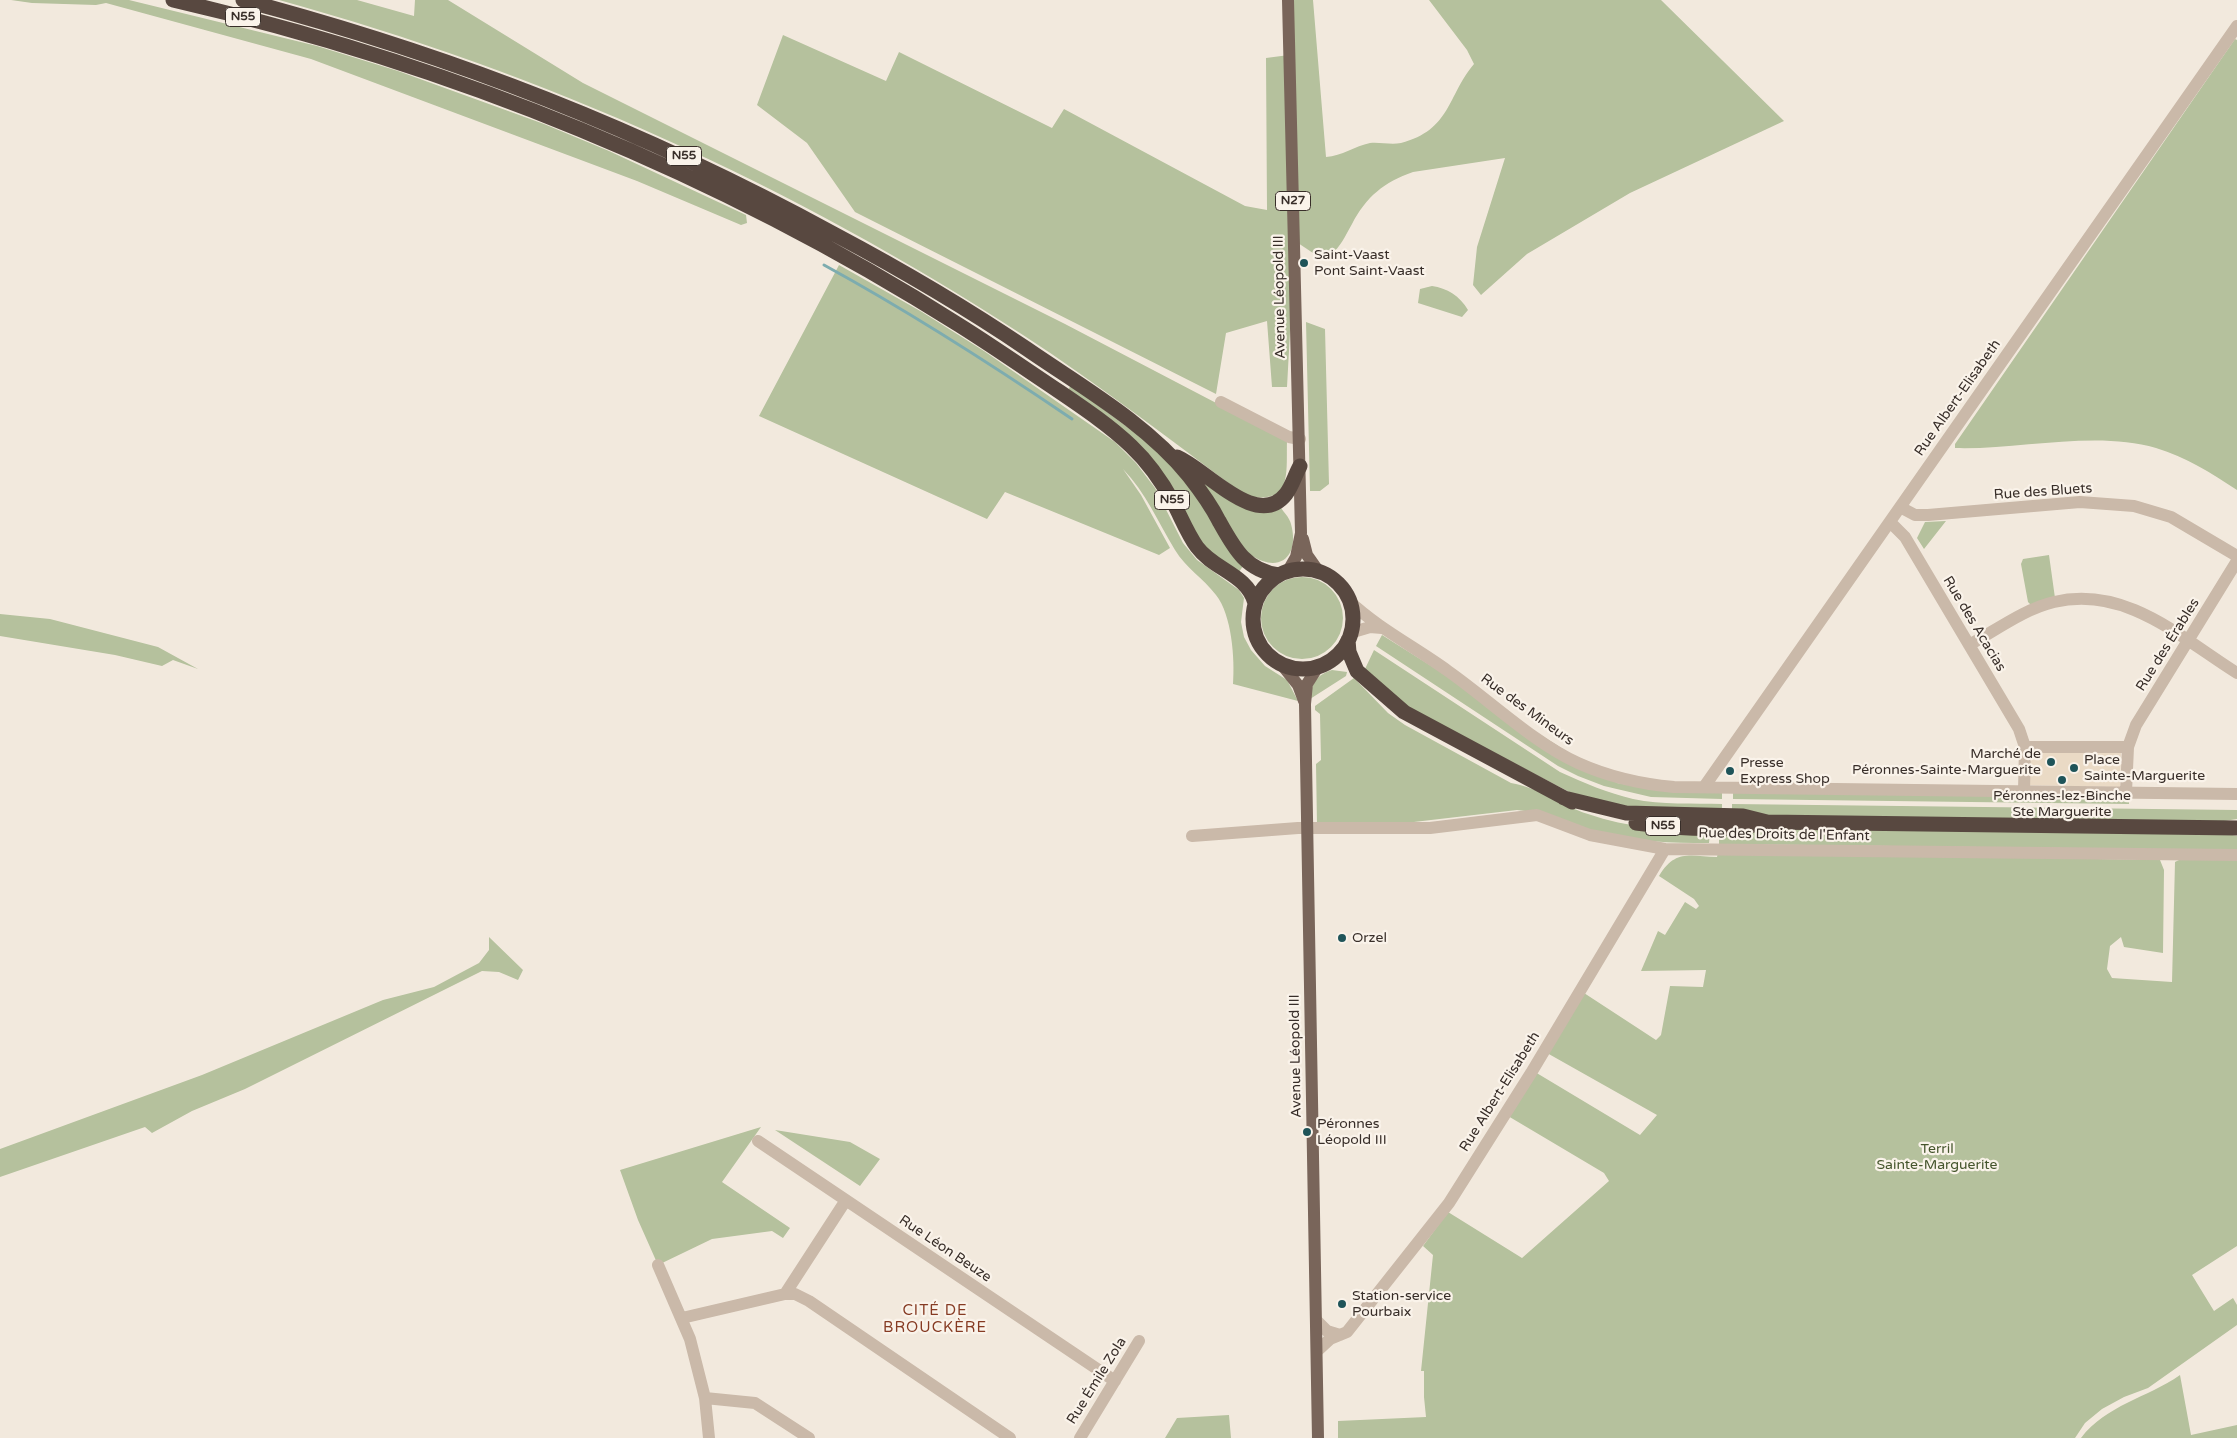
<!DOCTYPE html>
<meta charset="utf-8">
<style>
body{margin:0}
canvas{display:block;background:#f2e9dd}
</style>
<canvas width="2237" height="1438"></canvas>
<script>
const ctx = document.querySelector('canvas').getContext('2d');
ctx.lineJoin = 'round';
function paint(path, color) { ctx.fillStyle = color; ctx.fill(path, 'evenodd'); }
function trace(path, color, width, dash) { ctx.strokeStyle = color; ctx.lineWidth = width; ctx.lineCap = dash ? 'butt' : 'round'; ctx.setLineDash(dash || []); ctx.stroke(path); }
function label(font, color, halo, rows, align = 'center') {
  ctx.font = font + ' "Varela Round",sans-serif'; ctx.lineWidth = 4.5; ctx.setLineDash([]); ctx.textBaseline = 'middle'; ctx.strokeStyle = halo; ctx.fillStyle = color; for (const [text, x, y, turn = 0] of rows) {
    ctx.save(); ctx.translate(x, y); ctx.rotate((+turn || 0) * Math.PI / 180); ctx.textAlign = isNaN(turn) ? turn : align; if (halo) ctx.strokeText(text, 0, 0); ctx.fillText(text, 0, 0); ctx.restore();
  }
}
const green = new Path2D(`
 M11,0H129L317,46L398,71L544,124L609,151L746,215L747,223L741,225L637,181L311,59L106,3L96,5L32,3Z
 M279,0H357L414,16L415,0H448L583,83L1065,324L1287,440C1286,474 1293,505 1246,496C1173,442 1100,385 1023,335C793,185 544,73 279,0Z
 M1288,0H1313L1326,157C1342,156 1355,146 1370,143C1380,142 1391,145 1401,143C1451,130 1447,96 1474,64L1467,50L1429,0H1661L1784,121L1630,193L1527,254L1481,295L1473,285L1477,247L1505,158L1413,172C1384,182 1366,197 1352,224C1345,236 1341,247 1330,255H1316L1295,241L1287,387H1272L1267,321L1226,333L1216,394L855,212L807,143L757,105L783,35L886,81L899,52L1052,128L1064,109L1245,206L1267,210L1266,58L1289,55Z
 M2235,39L2237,40V490C2211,473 2186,457 2156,448C2096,430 2018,450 1955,448V444Z
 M839,265L922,312L984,351L1115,442L1136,463L1155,488L1183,543L1197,560L1239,590L1244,598L1241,622L1244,637L1251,650L1265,666L1287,680L1298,701L1233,684C1235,660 1232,615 1216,595C1203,578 1186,568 1175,550C1158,522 1146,493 1123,469L1141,495L1170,548L1159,555L1005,492L987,519L759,416Z
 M1432,286C1447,288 1460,296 1468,310L1462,317L1418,303L1420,289Z
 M1306,322L1325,329L1329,484L1320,491H1310Z
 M1071,385L1154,447L1192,488L1243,566L1239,572L1211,553L1202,544L1177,499L1068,390Z
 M1187,464L1227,494L1278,504C1282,510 1290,518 1291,524C1300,557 1279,574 1251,555L1249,556Z
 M1946,521L1924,549L1917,538L1925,522Z
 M2049,555L2055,598L2031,605L2028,602L2021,564L2023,559Z
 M1261 618a41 41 0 1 1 82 0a41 41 0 1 1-82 0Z
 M0,614L50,619L158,647L198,669L173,660L162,666L115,655L0,636Z
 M1382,635L1617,783L1662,791L1722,792V799L1651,797L1604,786L1578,776L1558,766L1376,646Z
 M1374,650L1560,772C1584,783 1608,793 1633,799C1662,805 1693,803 1722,804V813L1651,811L1577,796L1406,707L1365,669Z
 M1332,670L1347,672L1346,676L1310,699C1312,683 1316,675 1332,670Z
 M1354,678L1388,713L1405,725L1511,783C1538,787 1562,806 1588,814C1628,828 1668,830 1710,833L1709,843C1672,843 1634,842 1598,832C1571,824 1546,812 1517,810L1388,825H1317L1316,764L1321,760L1320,714L1315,710V706Z
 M1733,792L2129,798V804L1733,799Z
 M1732,804L2237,810V819L2218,822L1760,816L1732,813Z
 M1785,828L2223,833L2237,836V850L1719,844V830Z
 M1718,853L2160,860L2164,870L2163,953L2124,947L2121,937L2110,946L2107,969L2112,978L2172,982L2175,862L2179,860L2237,859V1246L2192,1275L2214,1311L2233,1298L2237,1305V1325L2148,1388L2124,1397L2102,1409L2085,1423L2075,1438H1338V1421L1426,1417L1424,1397V1371H1421L1433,1255L1423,1246L1448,1212L1522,1258L1609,1181L1604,1173L1508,1116L1535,1072L1640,1135L1657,1115L1547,1053L1584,993L1656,1040L1661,1035L1670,986L1703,987L1706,970L1641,971L1658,931L1665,935L1685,902L1696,909L1699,906L1694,899L1659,876C1675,849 1690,856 1717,857Z
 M489,937L523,970L518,980L499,972L482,971L245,1089L192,1111L152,1133L145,1127L0,1177V1149L202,1075L383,1000L434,987L479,963L489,950Z
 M761,1127L722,1182L790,1228L783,1238L772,1231L712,1239L658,1265L638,1220L620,1170Z
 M775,1130L850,1142L880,1159L860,1186Z
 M2180,1375L2191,1435L2237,1425V1438H2081C2106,1405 2147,1398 2180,1375Z
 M1229,1415L1231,1438H1165L1177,1418Z`);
const plaza = new Path2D(`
 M2028,749L2121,750L2120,787L2027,785Z`);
const stream = new Path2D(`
 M824,265C910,312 991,364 1072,419`);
const minor = new Path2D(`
 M1221,402L1289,437L1300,439
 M1900,507L1915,515H1928L2080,502L2134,506L2171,517L2237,556
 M1890,522L1905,537L2019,729L2025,747
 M1349,601C1379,629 1415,647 1448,671C1488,699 1535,744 1578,763C1609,777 1640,784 1674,787L2237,794
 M1350,633L1370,627L1382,628
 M1969,645C1995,631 2024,609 2054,602C2126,585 2181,638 2237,673
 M2128,747L2136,725L2237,561
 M1704,787L2237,26
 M2024,791L2025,747H2128L2126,792
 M1192,836L1298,828H1430L1537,815L1590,835L1665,849L2237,855
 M758,1141L1115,1381
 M658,1265L690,1339L705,1398L709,1438
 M785,1294L846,1200
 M682,1318L785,1294H795L809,1301L1010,1438
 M1317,1321L1327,1331L1340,1335
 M1317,1351L1330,1339L1347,1332L1449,1203L1531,1073L1665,849
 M705,1398L755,1403L809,1438
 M1080,1438L1139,1341`);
const major = new Path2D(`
 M1303,539L1307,555L1319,572
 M1288,571L1296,557L1301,533L1288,0
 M1282,665L1298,685L1304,701
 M1318,1438L1305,704L1307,684L1319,665`);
const highway = new Path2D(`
 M173,0C451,64 719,173 959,325C994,347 1027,370 1060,392C1085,409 1110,426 1131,446C1148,462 1162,482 1173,502C1181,517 1187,533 1197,547C1214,570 1247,574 1255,603
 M243,0C454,56 643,130 834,234C900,269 965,307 1027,349C1082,387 1146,423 1189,476C1200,490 1211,505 1219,521C1234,548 1246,571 1279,575
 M1177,457C1206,469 1257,531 1286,494C1292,486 1295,475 1300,466
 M1253 619a50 50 0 1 1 100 0a50 50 0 1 1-100 0Z
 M1348,640L1349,652L1357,671L1404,712L1572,802
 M1564,798L1626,813L1743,816L1767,822L2237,828
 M1636,823C1674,828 1723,832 1760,824`);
const markers = [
 [1304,263,5,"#1f5459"],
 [2051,762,5,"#1f5459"],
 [2074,768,5,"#1f5459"],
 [1730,771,5,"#1f5459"],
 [2062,780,5,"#1f5459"],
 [1342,938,5,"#1f5459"],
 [1307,1132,5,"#1f5459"],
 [1342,1304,5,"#1f5459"]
];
const shields = [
 [243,17,35],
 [684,156,35],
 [1293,201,35],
 [1172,500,35],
 [1663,826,35]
];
const shieldNames = [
 ["N55",243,17],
 ["N55",684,156],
 ["N27",1293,201],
 ["N55",1172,500],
 ["N55",1663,826]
];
const poiNames = [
 ["Saint-Vaast",1314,255],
 ["Pont Saint-Vaast",1314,271],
 ["Marché de",2041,754,"right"],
 ["Péronnes-Sainte-Marguerite",2041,770,"right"],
 ["Place",2084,760],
 ["Sainte-Marguerite",2084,776],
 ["Presse",1740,763],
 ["Express Shop",1740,779],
 ["Péronnes-lez-Binche",2062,796,"center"],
 ["Ste Marguerite",2062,812,"center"],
 ["Orzel",1352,938],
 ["Péronnes",1317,1124],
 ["Léopold III",1317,1140],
 ["Station-service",1352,1296],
 ["Pourbaix",1352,1312]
];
const streetNames = [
 ["Avenue Léopold III",1280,297,-91],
 ["Rue Albert-Elisabeth",1958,398,-55],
 ["Rue des Bluets",2043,492,-4],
 ["Rue des Acacias",1974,624,59],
 ["Rue des Érables",2168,645,-58],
 ["Rue des Mineurs",1527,710,36],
 ["Rue des Droits de l'Enfant",1784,835,1],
 ["Avenue Léopold III",1296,1056,-91],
 ["Rue Albert-Elisabeth",1500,1092,-58],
 ["Rue Léon Beuze",945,1249,34],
 ["Rue Émile Zola",1097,1381,-58]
];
const parkNames = [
 ["Terril",1937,1149],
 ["Sainte-Marguerite",1937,1165]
];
const neighbourhoodNames = [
 ["CITÉ DE",935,1311],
 ["BROUCKÈRE",935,1328]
];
paint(green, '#b5c19d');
paint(plaza, '#eadac5');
trace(stream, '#7dacaf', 3);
trace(minor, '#cab9a9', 12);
trace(major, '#79655a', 12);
trace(highway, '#584840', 15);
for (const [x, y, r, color] of markers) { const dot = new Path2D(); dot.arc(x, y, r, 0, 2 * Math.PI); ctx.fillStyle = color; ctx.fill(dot); trace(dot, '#faf3ea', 2); }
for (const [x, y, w] of shields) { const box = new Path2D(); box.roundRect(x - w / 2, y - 9.5, w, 19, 4); ctx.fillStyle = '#faf3ea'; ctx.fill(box); trace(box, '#382e29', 1); }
label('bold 12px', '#382e29', null, shieldNames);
label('14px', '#382e29', '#faf3ea', poiNames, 'left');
label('14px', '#382e29', '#faf3ea', streetNames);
label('14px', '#46562d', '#faf3ea', parkNames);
ctx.letterSpacing = '1px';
label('15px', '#863b23', '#faf3ea', neighbourhoodNames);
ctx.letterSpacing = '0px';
</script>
